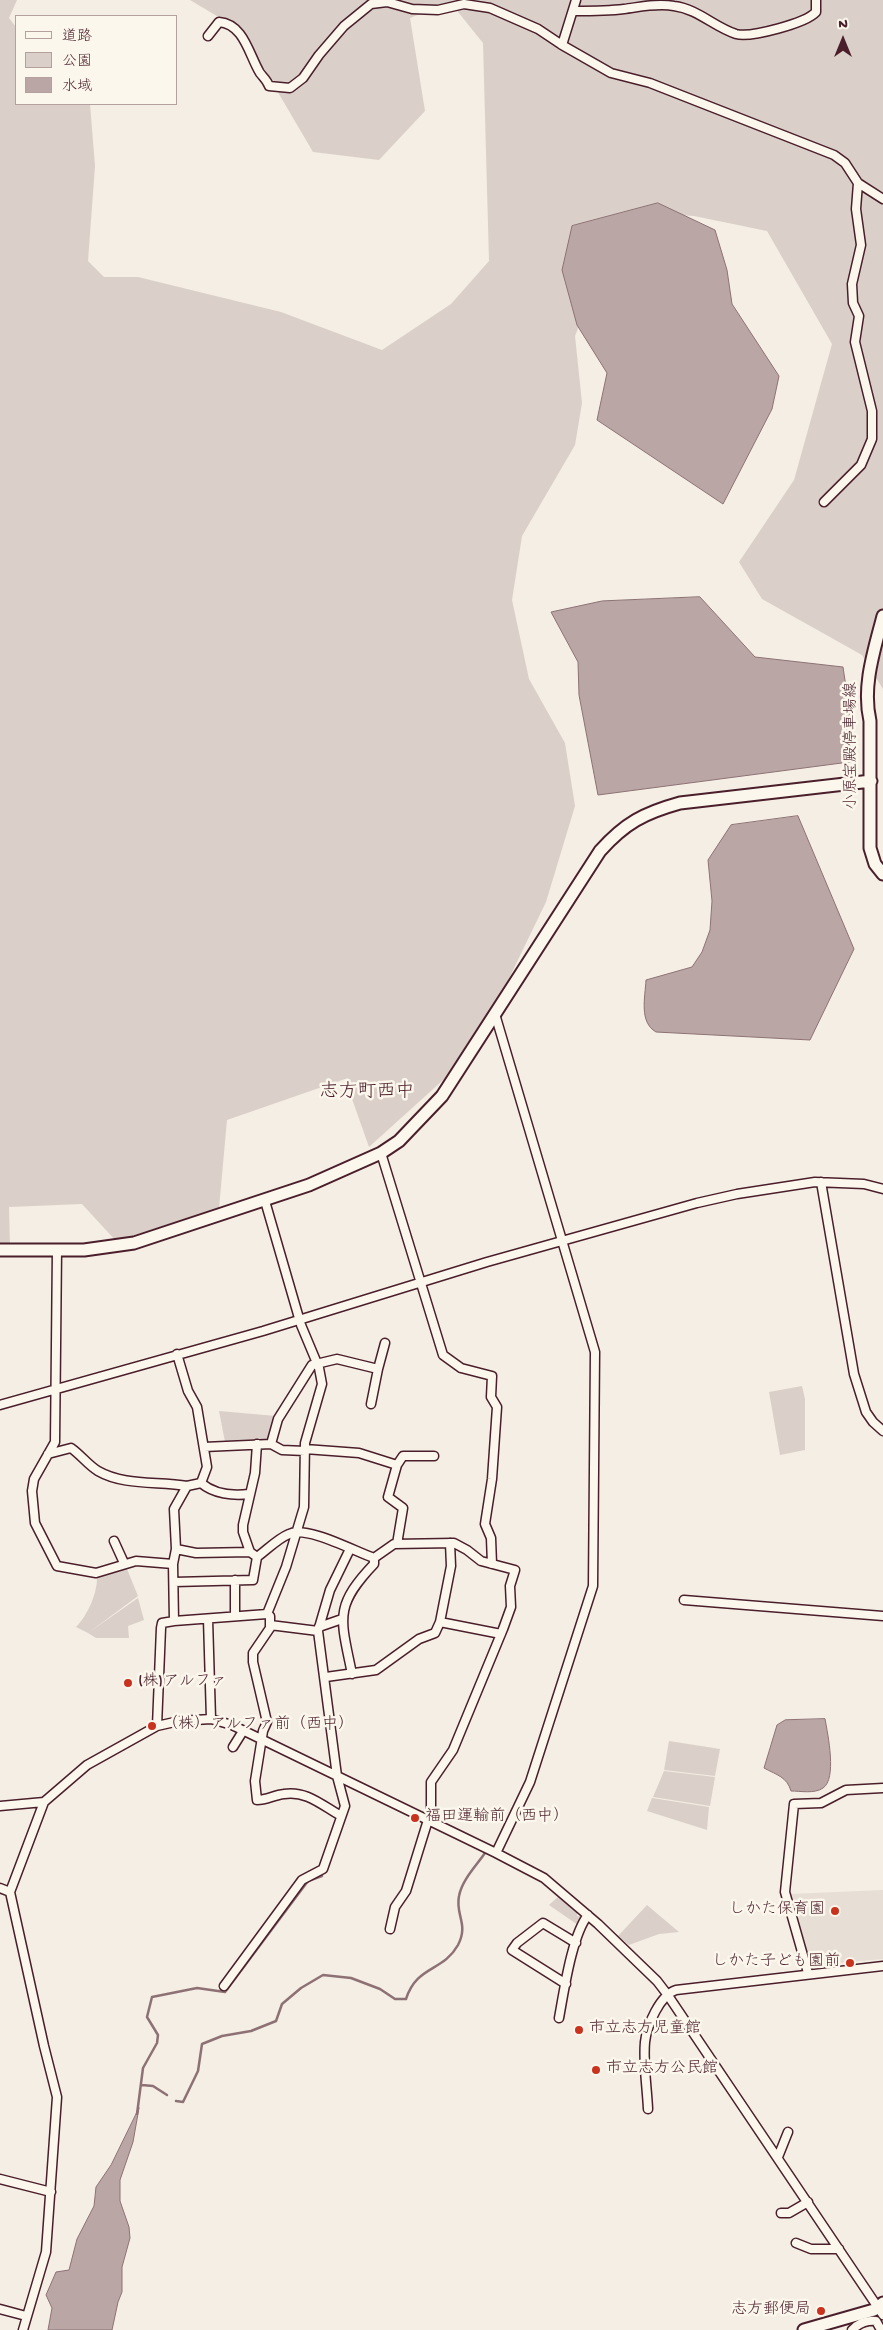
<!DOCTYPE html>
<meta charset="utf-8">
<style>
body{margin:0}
#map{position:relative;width:883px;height:2330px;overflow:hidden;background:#f4eee4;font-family:"Gochi Hand","Klee One",sans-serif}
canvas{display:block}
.legend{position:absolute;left:15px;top:15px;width:162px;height:90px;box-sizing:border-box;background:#fbf7ec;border:1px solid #b4a19f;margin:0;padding:6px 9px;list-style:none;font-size:15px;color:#4a1f2b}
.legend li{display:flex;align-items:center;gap:10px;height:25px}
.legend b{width:25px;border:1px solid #b4a19f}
.north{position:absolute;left:818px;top:15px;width:50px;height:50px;-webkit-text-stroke:4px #fbf7ec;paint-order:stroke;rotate:0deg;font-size:14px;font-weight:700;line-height:20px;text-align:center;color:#4a1f2b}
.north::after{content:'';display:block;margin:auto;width:18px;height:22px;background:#4a1f2b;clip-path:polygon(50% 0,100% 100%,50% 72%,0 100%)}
</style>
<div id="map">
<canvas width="883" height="2330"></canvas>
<ul class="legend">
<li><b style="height:6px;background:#fbf7ec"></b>道路</li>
<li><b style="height:14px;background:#dbd0c9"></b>公園</li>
<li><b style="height:14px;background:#baa7a5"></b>水域</li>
</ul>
<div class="north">N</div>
</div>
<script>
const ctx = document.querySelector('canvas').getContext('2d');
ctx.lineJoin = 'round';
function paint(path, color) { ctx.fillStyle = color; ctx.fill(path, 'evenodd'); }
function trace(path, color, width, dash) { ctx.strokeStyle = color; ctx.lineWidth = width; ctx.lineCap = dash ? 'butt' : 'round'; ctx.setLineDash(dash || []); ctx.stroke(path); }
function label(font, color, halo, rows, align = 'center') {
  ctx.font = font + ' "Gochi Hand","Klee One",sans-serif'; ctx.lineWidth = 5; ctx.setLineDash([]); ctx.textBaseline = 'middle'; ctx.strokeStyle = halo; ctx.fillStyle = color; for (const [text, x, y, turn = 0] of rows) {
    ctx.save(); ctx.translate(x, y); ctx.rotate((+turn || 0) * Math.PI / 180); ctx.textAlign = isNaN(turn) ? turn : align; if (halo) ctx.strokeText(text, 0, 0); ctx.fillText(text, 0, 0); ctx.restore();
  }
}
const built = new Path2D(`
 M883,1890V1959L809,1966L789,1894Z`);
const green = new Path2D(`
 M0,0H17L9,18L16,27V104H90L95,166L88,261L104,277H138L281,312L382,350L451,304L489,261L483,43L450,2L410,18L425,111L379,160L313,152L242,31L190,0H883V689L862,655L762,599L739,562L794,480L832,344L767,231L694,216L648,213L601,269L575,336L582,403L575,445L522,536L512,600L529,679L565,743L575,806L546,902L499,999L452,1072L369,1147L345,1079L227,1120L219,1208L116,1241L82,1204L9,1207L10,1247H0Z
 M802,1386L805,1399V1450L780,1455L769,1392Z
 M219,1411L276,1416L269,1442H225Z
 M125,1564L138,1596L88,1633L76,1627C88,1615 98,1592 97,1575Z
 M138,1598L144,1620L128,1626L129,1638H96L88,1633Z
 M669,1741L720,1749L715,1776L664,1770Z
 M664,1771L715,1777L710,1806L653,1797Z
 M652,1798L709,1807L707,1830L647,1811Z
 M560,1895L580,1913H577V1916H580L578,1925L549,1905Z
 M647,1905L679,1932L659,1934L629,1945L618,1936Z`);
const water = new Path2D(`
 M658,203L715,230L727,270L732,304L779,376L772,409L723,504L597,420L607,373L577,325L562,270L572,226Z
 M700,597L755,657L843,667L857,761L598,795L579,695L578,662L551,612L602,601Z
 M798,816L854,949L810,1040L656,1032C639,1022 645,998 646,980L692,967L702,952L710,930L712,901L708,860L731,825Z
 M825,1719C828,1735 837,1779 823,1788C815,1794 800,1791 791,1791C787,1777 777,1775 764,1768L777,1725L785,1720Z
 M139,2108L133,2142L120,2180V2201L129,2227L130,2238L122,2267V2292L118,2302L112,2330H48L52,2308L46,2295L56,2272L69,2270L77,2239L94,2206L96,2187L111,2165Z`);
const stream = new Path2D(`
 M142,2085L153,2086L167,2095
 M176,2101L183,2102L198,2071L202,2044L222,2036L251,2031L276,2021L282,2004L301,1988L323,1975L351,1978L380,1989L395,1999H406C417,1965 443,1972 458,1945C469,1924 455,1915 459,1896C462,1880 476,1866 485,1853
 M137,2114L143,2068L157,2043L158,2035L147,2017L152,1997L197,1988L225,1992L308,1881L322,1876`);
const street = new Path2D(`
 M574,11C591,11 608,11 624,9C640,7 657,3 674,6C698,9 714,27 736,34C751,38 806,23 816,12V0
 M208,36L219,22C244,24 249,55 260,73C263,77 267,80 269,86L290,88L303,78L319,55L344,26L371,4L387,2L412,9L438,10L464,4L490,8L538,29L562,45L611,73L650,83L834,155L845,163L858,183L883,199
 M562,45L576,0
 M824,502L861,465L872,439V411L855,342L859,316L853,303L852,284L861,245L856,209L858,183
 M495,1014L595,1352L593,1586L530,1782L496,1853
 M381,1153L443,1355L461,1368L492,1376L491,1397L497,1407L492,1479L485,1524L491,1538L492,1564
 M821,1182L854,1374L866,1412L873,1422L883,1431
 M265,1201L301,1325L319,1368L322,1384L305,1443L304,1507L286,1567L267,1614L270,1616V1628L253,1653V1662L267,1722L263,1731L255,1781L257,1800C267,1800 274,1795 284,1794C306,1790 323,1806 341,1816
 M57,1249L55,1442L34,1479L32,1491L35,1523L57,1566L96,1573L136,1561L173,1564
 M371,1404L378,1369
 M0,1405L263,1331L487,1262L697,1203L737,1194L815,1182L864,1184L883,1189
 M271,1444L278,1419L312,1365L337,1359L378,1369L385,1343
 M204,1447L271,1444L282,1450L305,1451
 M305,1449L359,1453L397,1465
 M48,1454L71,1448C81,1455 88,1465 98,1471C124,1486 158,1481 187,1486
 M201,1483C214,1494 233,1496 249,1494
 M114,1541L124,1563
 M397,1544L403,1508L388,1497L397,1465L403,1456H434
 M176,1549L174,1509L187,1486L201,1483L207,1467L197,1407L188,1391L177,1354
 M250,1552L243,1532V1525L255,1473L257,1444
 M174,1582L253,1580L257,1557
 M684,1600L883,1616
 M235,1616V1580
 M208,1619L211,1719
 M174,1621L267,1614
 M440,1622L451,1566L450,1543
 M270,1625L318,1631
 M319,1627L342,1619
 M352,1674C341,1619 333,1607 374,1564V1558
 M326,1677L376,1670L419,1639L435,1633L440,1622L501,1634
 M157,1726L161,1628L162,1623L174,1621L173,1564L176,1549L196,1553L250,1552L257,1557C267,1550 277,1539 289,1534C306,1525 356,1552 374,1558L394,1544L454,1543L467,1550L481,1561L515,1570L510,1586L511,1607L503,1629L453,1750L431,1782V1821
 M233,1747L243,1731
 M0,1806L44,1802L87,1765L157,1726L179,1721L211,1719L232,1725L496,1853L544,1878L598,1924L657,1981L667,1994L883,2315
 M0,1888L10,1892
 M390,1929L395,1907L406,1891L428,1820
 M808,1973L785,1892L794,1804L821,1803L846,1790L883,1788
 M566,1984L512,1950L517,1943L543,1923L576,1943
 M224,1986L302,1880L323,1869L345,1806L337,1776L318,1631L330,1590L350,1549
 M559,2018C564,1991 572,1935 588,1915
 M648,2109C647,2087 643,2063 645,2042C647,2025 660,1995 676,1990L883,1966
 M778,2157L788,2132
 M0,2179L51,2192
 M781,2213H789L808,2202
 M796,2243L811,2249H839
 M0,2309L26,2316
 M23,2330L46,2252L57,2097L44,2046L10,1892L44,1802
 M852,2330C859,2323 866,2320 876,2321L881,2330`);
const secondary = new Path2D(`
 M883,616C874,651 862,686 870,721V848L875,864L883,874
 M0,1250H84L134,1243L309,1185L381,1153L399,1141L442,1096L600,851C625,823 644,813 680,803L871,781
 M804,2330L874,2310L883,2303`);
const markers = [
 [128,1683,5,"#c8321e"],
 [152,1726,5,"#c8321e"],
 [415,1818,5,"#c8321e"],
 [835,1911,5,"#c8321e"],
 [850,1963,5,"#c8321e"],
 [579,2030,5,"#c8321e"],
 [596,2070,5,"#c8321e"],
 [821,2311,5,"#c8321e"]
];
const streetNames = [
 ["小原宝殿停車場線",853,746,-90]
];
const poiNames = [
 ["(株)アルファ",138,1683],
 ["（株）アルファ前（西中）",162,1726],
 ["福田運輸前（西中）",425,1818],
 ["しかた保育園",825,1911,"right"],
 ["しかた子ども園前",840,1963,"right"],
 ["市立志方児童館",589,2030],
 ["市立志方公民館",606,2070],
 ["志方郵便局",811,2311,"right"]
];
const quarterNames = [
 ["志方町西中",367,1093]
];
paint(built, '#e7dfd6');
paint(green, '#dbd0c9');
paint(water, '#baa7a5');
trace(water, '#8d7174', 1);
trace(stream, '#8d7174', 2.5);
trace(street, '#4a1f2b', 11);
trace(secondary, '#4a1f2b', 15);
trace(street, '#fbf7ec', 8);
trace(secondary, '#fbf7ec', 11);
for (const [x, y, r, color] of markers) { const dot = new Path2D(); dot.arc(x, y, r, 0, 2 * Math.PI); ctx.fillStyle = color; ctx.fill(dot); trace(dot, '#fbf7ec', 2); }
label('16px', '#4a1f2b', '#fbf7ec', streetNames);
label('16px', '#4a1f2b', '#fbf7ec', poiNames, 'left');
label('19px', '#4a1f2b', '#fbf7ec', quarterNames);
</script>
